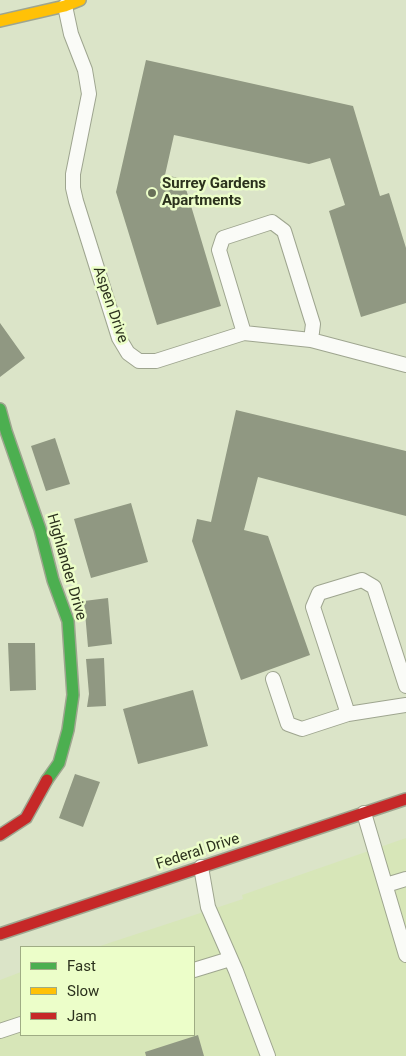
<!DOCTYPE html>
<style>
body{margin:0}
#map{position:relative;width:406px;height:1056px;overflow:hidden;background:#dbe4c8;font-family:Roboto,sans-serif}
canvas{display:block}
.legend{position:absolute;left:20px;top:946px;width:175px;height:90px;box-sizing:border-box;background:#ecfec9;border:1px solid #9fac84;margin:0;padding:6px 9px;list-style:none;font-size:15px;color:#2b311d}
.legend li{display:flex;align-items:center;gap:10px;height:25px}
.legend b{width:25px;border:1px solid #9fac84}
</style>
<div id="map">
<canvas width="406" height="1056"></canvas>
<ul class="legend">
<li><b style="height:6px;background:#4caf50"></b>Fast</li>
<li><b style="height:6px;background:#ffc107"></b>Slow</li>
<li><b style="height:6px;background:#c62828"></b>Jam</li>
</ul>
</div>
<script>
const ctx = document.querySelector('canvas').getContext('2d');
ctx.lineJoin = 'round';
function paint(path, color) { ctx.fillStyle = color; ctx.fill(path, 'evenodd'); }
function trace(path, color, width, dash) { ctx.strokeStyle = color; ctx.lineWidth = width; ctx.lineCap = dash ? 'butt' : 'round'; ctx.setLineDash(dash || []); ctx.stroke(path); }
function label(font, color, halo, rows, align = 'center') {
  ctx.font = font + ' Roboto,sans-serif'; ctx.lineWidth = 5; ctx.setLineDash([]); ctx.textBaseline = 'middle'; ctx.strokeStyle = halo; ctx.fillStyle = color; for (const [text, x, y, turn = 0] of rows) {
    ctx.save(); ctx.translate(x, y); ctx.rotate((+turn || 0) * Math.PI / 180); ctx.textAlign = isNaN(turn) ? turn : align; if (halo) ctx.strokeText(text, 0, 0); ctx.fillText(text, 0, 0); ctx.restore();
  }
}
const built = new Path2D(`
 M406,838V1056H0V980L21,972V1035H194V947H97L243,899L242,895Z`);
const building = new Path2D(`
 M146,60L353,106L380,196L389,193L406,248V303L361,317L329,211L345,205L330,158L309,164L174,135L165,175L183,179L221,306L157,325L116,192Z
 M0,323L25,358L0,377Z
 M236,410L406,451V516L258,477L244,530L268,536L310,655L241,680L192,541L197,519L211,522Z
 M55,438L70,484L46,491L31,446Z
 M131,503L148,562L91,578L74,519Z
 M108,598L112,644L88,647L84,601Z
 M8,643H35L36,690L10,691Z
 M104,658L106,706L87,707L89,694L86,659Z
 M193,690L208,746L138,764L123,709Z
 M75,774L100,782L83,827L59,818Z
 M198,1035L204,1056H146L145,1052Z`);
const lane = new Path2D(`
 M65,6L71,34L85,70L89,94L73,174V188L76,201L119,338L128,353L139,361H156L244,333L311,340L406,365
 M244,333L219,250L223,238L272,222L284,231L313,324L311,340
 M273,679L288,724L302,729L348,714
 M406,686L374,587L362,580L319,593L313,607L348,714L406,705
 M364,813L406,955
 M201,867L208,907L236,971L268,1056
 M386,885L406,879
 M194,970L230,959
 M0,1031L21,1024`);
const fast = new Path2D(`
 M0,409L6,431L40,529L53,580L68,621L73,695L68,730L59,763L47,780`);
const slow = new Path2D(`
 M0,21L65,6L80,0`);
const jam = new Path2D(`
 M0,835L26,818L47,780
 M0,934L406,799`);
const markers = [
 [152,193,5,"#697059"]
];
const poiNames = [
 ["Surrey Gardens",162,184],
 ["Apartments",162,201]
];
const streetNames = [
 ["Aspen Drive",110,305,71],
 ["Highlander Drive",66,567,74],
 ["Federal Drive",198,852,-18]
];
paint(built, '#d7e6b8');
paint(building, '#909882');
trace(lane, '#9ea58f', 16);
trace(fast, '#9ea58f', 14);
trace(slow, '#9ea58f', 14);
trace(jam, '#9ea58f', 14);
trace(lane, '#fafbf7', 14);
trace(fast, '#4caf50', 11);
trace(slow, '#ffc107', 11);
trace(jam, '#c62828', 11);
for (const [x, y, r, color] of markers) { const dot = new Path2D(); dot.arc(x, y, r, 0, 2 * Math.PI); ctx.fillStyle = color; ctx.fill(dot); trace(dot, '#ecfec9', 2); }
label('bold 15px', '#2b311d', '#ecfec9', poiNames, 'left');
label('15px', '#2b311d', '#ecfec9', streetNames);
</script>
